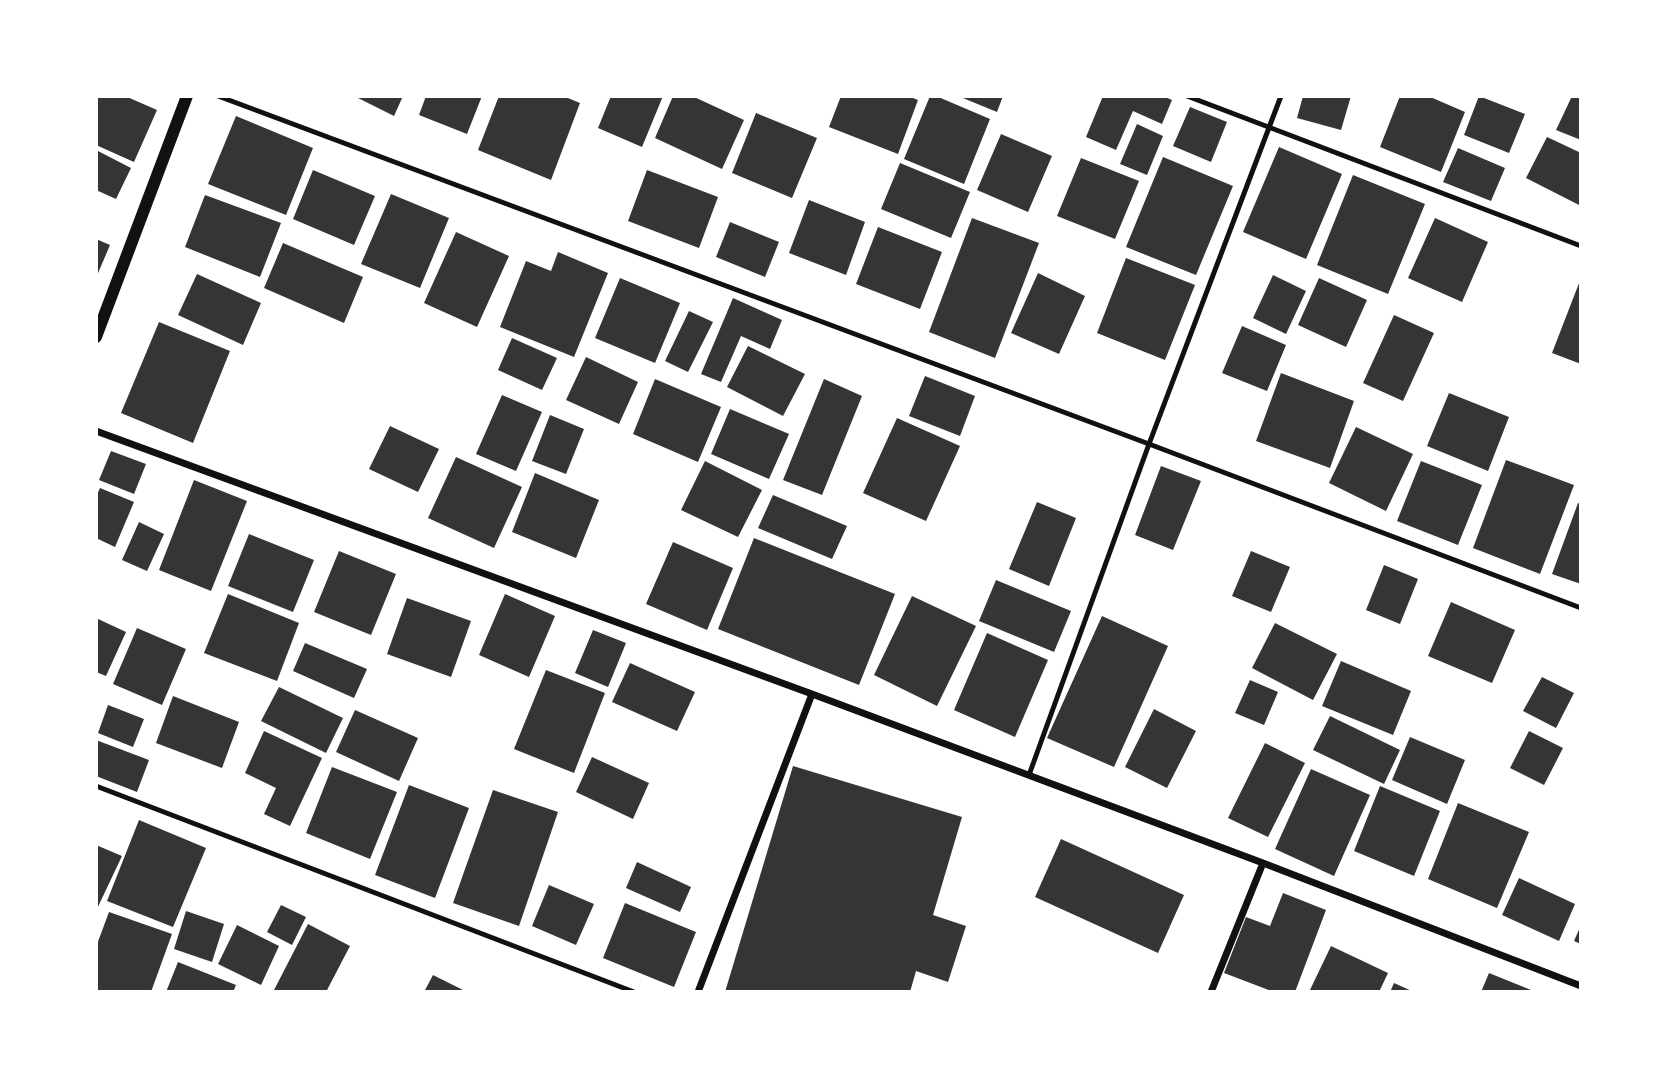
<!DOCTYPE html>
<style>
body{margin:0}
#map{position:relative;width:1677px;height:1088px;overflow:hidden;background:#fff;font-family:Arial,sans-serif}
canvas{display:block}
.frame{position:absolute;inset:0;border:98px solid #fff;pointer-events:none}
</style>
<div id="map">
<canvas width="1677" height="1088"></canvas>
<div class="frame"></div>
</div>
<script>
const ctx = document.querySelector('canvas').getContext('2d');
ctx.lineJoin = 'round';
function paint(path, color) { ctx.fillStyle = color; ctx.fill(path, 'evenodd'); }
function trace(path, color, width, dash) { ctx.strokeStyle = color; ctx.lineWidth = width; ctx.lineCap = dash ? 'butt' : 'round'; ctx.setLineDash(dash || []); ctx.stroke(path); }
const building = new Path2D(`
 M96,96H125L157,110L134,162L96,145Z
 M354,96H403L394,116Z
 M426,96H482L467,134L419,115Z
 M499,96H563L580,103L551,180L478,150Z
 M611,96H663L642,147L598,128Z
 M673,96H692L744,120L722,169L655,138Z
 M841,96H908L918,100L898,154L829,127Z
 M930,96H936L990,119L964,184L904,159Z
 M958,96H1003L997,112Z
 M1103,96H1163L1172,100L1162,124L1133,111L1116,150L1086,137Z
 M1303,96H1351L1341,130L1297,118Z
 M1400,96H1428L1465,112L1441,172L1380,147Z
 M1479,96L1525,114L1509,153L1464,135Z
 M1572,96H1581V140L1556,130Z
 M1190,107L1227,122L1211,162L1173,146Z
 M756,113L817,138L792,198L732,173Z
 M236,116L313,148L286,215L208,184Z
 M1137,124L1163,136L1147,175L1120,164Z
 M1001,134L1052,156L1028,212L977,190Z
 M1547,137L1581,153V206L1526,178Z
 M1279,147L1342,174L1306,259L1243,232Z
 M1458,148L1505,168L1491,201L1443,182Z
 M96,150L131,168L116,199L96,190Z
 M1163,157L1233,186L1196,275L1126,247Z
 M1081,158L1139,181L1115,239L1057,216Z
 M900,163L970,192L951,238L881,209Z
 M313,170L375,196L354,245L293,219Z
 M647,170L718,197L699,248L628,221Z
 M1353,175L1425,204L1388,294L1317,265Z
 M391,194L449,218L420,288L361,264Z
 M205,195L281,223L260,277L185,247Z
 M809,200L865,222L846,275L789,253Z
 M972,218L1039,243L995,358L929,332Z
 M1435,218L1488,242L1462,302L1408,278Z
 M730,222L779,242L765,277L716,257Z
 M878,227L942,252L920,309L856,284Z
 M456,232L509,256L477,327L424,303Z
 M96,239L110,245L96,278Z
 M283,243L363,277L344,323L264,288Z
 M558,252L608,273L574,357L500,327L526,261L551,271Z
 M1126,258L1195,285L1165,360L1097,333Z
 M1038,273L1085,296L1059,354L1011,333Z
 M197,274L261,303L243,345L178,315Z
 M1273,275L1306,291L1286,334L1253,318Z
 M620,278L680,303L655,363L595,338Z
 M1319,278L1367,300L1346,347L1298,325Z
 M1581,278V364L1552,353Z
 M733,298L782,320L770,349L741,336L721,382L701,374Z
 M689,311L713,322L688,372L665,361Z
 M1394,315L1434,333L1403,401L1363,383Z
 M159,322L230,351L193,443L121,413Z
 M1242,326L1286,345L1267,391L1222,373Z
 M512,338L557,358L542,390L498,370Z
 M748,346L805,374L783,416L727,387Z
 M586,357L638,382L619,424L566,400Z
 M1281,373L1354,401L1330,468L1256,441Z
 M925,376L975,396L960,436L909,416Z
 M655,379L721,407L698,462L633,434Z
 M824,379L862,396L822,495L783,480Z
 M1449,393L1509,417L1488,471L1427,446Z
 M502,395L542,412L516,471L476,454Z
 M730,409L789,434L769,479L711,454Z
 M550,415L584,429L566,474L532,461Z
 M897,418L960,446L926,521L863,493Z
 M390,426L439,449L418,492L369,469Z
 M1356,427L1413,454L1386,511L1329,483Z
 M111,451L146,464L134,494L99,480Z
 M456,457L522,487L494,548L428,518Z
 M1506,460L1574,485L1540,574L1473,548Z
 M705,461L762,490L738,537L681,510Z
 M1421,461L1482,485L1458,545L1397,521Z
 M1161,466L1201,481L1173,550L1135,535Z
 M535,473L599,500L576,558L512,532Z
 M194,480L247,501L211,591L159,570Z
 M100,488L134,502L115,547L96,538V497Z
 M773,495L847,526L832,559L758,528Z
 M1037,502L1076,518L1049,586L1009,569Z
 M1578,503L1581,504V584L1552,574Z
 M139,522L164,534L147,571L122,560Z
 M249,534L314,560L293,612L228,586Z
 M754,538L895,594L859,685L718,629Z
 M673,542L733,568L707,630L646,604Z
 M339,551L396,574L371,635L314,612Z
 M1251,551L1290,567L1271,612L1232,596Z
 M1384,565L1418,579L1400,624L1366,610Z
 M996,580L1071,611L1054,652L979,621Z
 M228,594L299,623L277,681L204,653Z
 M505,594L555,616L529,677L479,655Z
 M912,596L976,626L937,706L874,675Z
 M407,598L471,621L451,677L387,654Z
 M1451,602L1515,630L1492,683L1428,656Z
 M1102,616L1168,646L1114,767L1047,738Z
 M96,618L126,632L106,676L96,672Z
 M1275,623L1337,654L1313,700L1252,668Z
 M137,628L186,649L162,705L113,684Z
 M593,630L626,643L608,687L575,673Z
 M987,633L1048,660L1015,737L954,710Z
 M305,643L367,669L354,698L293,671Z
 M1341,661L1411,691L1393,735L1322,706Z
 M630,663L695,692L677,731L612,702Z
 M546,670L605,693L574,773L514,749Z
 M1542,677L1574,693L1556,728L1523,711Z
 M1250,680L1278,692L1264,725L1235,713Z
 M279,687L343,718L326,753L261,721Z
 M173,696L239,722L222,768L156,743Z
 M108,705L144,719L133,747L98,733Z
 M1154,709L1196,731L1167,788L1125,767Z
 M355,710L418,738L399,781L336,752Z
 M1330,716L1400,750L1384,784L1313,750Z
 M264,731L322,758L290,826L264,814L276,788L245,773Z
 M1529,731L1563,748L1544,785L1510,768Z
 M1410,737L1465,760L1447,804L1392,780Z
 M96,740L149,760L137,792L96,776Z
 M1265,743L1305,763L1268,837L1228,818Z
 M592,757L649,783L633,819L576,792Z
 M793,766L962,817L933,915L966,926L948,982L916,971L910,992H725Z
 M332,767L397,792L370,859L306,833Z
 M1311,769L1370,795L1334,876L1275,849Z
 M409,785L469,808L435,898L375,875Z
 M1380,786L1440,811L1414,876L1354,851Z
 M493,790L558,812L519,926L453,903Z
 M1458,803L1529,832L1497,908L1428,879Z
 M139,820L206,848L173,927L107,901Z
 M1061,839L1184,895L1158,953L1035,897Z
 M96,845L122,856L96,911Z
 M637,862L691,887L680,912L626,888Z
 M1519,878L1575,904L1559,941L1502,915Z
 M549,885L594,904L576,945L532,926Z
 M1283,893L1326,910L1295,992H1274L1224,973L1246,917L1270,926Z
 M625,903L696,932L674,987L603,958Z
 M281,905L306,917L292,945L267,932Z
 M186,911L224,924L212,962L174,949Z
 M109,912L172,934L151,992H96V947Z
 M308,924L350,946L326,992H273Z
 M237,925L279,946L261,985L218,964Z
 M1581,925V944L1574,941Z
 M1331,946L1388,973L1379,992H1309Z
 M178,962L236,985L233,992H166Z
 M1489,973L1536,992H1481Z
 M433,975L467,992H424Z
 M1394,983L1414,992H1390Z`);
const service = new Path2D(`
 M218,96L1149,444L1581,608
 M1187,96L1581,246
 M1029,775L1149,444L1281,96
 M96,786L634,992`);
const minor = new Path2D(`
 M96,431L812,694L1263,863L1581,986
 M698,992L812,694
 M1211,992L1263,863`);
const tertiary = new Path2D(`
 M96,337L187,96`);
paint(building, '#353535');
trace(service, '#111', 5);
trace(minor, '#111', 7);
trace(tertiary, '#111', 12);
</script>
